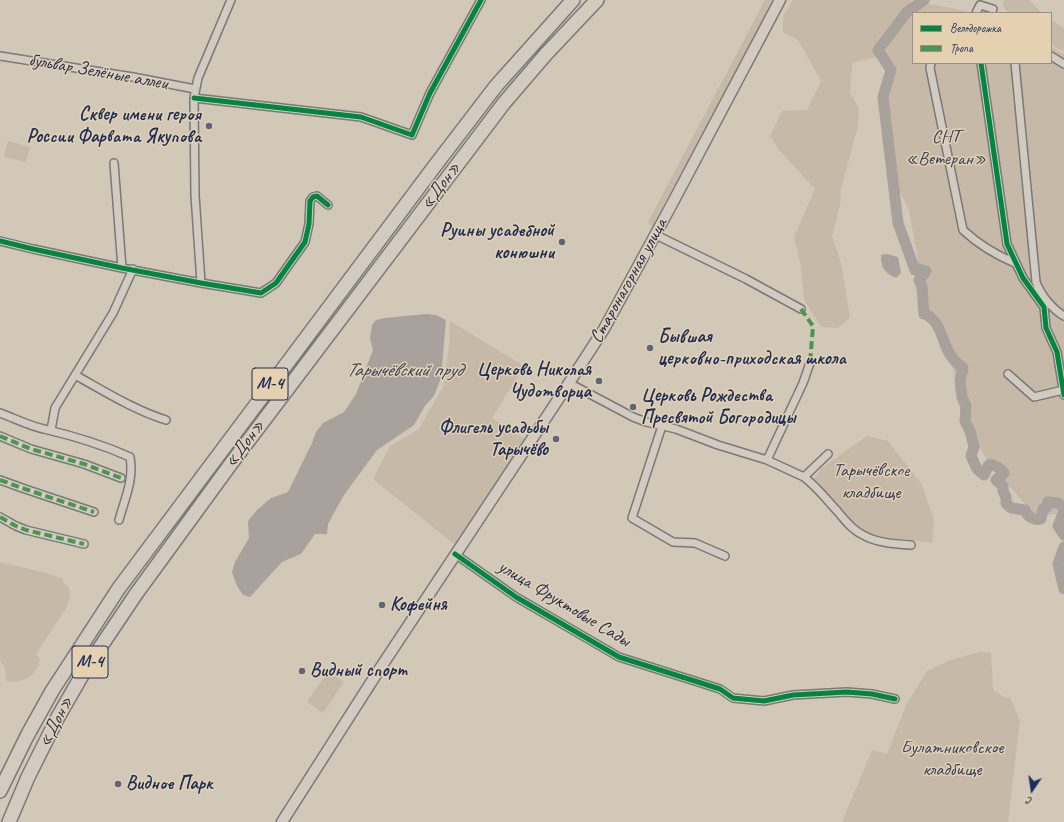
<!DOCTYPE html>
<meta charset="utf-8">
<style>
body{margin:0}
#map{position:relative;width:1064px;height:822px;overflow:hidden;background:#d2c8b7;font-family:Caveat,sans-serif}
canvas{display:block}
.legend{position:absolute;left:912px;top:12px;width:140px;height:52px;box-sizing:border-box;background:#e5d1af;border:1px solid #94908f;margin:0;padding:5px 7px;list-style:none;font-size:12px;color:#1b2f5e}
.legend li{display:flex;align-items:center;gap:8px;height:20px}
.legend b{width:20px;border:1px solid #94908f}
.north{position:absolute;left:1012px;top:770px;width:40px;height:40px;-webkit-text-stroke:3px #e5d1af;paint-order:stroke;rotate:193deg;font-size:11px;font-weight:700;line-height:16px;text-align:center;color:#1b2f5e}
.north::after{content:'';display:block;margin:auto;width:14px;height:18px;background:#1b2f5e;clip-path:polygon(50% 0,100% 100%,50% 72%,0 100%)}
</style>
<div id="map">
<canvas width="1064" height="822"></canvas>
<ul class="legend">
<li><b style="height:5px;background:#00873e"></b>Велодорожка</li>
<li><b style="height:5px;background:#49964d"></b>Тропа</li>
</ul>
<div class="north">С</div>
</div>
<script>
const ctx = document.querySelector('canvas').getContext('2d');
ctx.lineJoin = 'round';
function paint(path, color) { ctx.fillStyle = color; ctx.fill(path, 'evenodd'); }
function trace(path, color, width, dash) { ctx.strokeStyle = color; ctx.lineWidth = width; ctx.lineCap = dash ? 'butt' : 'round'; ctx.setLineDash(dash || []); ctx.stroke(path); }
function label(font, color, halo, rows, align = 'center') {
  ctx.font = font + ' Caveat,sans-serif'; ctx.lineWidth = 3; ctx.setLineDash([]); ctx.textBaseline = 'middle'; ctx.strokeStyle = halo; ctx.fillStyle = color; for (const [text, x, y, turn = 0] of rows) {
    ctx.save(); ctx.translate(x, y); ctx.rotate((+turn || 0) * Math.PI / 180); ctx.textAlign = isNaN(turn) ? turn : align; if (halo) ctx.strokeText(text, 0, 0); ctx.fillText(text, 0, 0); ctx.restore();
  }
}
const green = new Path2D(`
 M765,0H773L652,227L648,222Z
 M793,0H912L877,57L856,62L852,64L850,92L859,109L858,126L841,189L840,205L832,237L838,253L842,268L850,317L838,328L822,327L812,313L804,299L801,267L794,237L815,189L779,150L770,136L782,111L807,110L821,81L798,40L783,32V16Z
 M1004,0H1029L1042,13H1008L1003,5Z
 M914,1L975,13H913V63H1051V47L1064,54V513L1035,516L986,458L962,418L953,369L928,315L909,210L887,167L885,51Z
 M1051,20L1064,28V51L1056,48L1051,43Z
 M8,141L30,147L26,162L4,157Z
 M450,321L524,366L492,418L526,440L454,544L373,479L390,446L418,430L443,387L449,345Z
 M867,436L888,441L921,483L934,519L932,543L905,539L890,540L863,532L814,479L822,468Z
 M0,562L42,572L62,578L64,583L69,588L70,594L67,607L36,654L40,659C38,675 22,684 6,681L5,668L0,661Z
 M980,652L991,653L993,690L1004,697H1010L1020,721L1008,822H842L872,750L887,754L906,705L927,671L951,660Z
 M328,671L344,682L323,713L307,702Z`);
const water = new Path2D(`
 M887,254L898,257L901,273L896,278C884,273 881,267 881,255Z
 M426,314L436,315L446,320L441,378L434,396L425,406L414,425L377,450L344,495L328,524L327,534H315L301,554L282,562L250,597L243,595L237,586L232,572L235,562L249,538L248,521L257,510L271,498L288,492L312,443L316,432L323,423L344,412L356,394L373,350L370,338L372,325L376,320L385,318Z`);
const river = new Path2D(`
 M924,0L907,12L878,50L891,70L883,97L898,223L915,270L919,269L926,271L919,280L922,287L924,314C938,318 942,337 947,349C951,357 956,363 963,368L960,381L962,397L966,406L965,421L970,431L974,447L971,456L977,469L984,475L988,466L990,464C996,466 1001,468 1004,473L996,480L1003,486V491L1006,497V503L1011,508L1025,510C1027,516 1034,521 1041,519L1043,509L1047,507L1048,502L1058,503L1064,507
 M1064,511L1058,526L1064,535
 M1064,547L1058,564L1064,589`);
const street = new Path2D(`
 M976,13L980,5L993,9
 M0,56L133,77L195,89
 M1051,56L1064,64
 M931,63L930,68L963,230C978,244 996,255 1015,263
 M981,63L1007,244L1023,278L1044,307L1046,328L1057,352L1064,395
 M1015,63L1036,282C1041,295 1052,309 1064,316
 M194,98L361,117L412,135L430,93L481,0
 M114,163L122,268
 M656,235L746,279L801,309
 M0,241L33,249L122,268L201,283L261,293L276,283L305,242L309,224L310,201L313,197L317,196L328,205
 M201,283L195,195L194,98L198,78L231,0
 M1008,374L1034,397L1063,390
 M75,375C104,391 134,410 166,420
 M569,383L633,417L646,422L676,429L718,445L767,460L804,477L828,454
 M0,413C14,418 29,426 44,429C74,436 101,444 130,457C134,480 125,498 119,520
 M662,426L632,518L673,542L695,543L725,556
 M51,430L55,408L113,313L133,269
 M0,436L31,449L84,464L121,478
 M767,460L803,383L810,363
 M804,477C817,487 827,500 838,512C845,520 852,530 863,535C877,543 895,544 911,545
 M0,480L25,489L94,512
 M0,517L16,526L26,530L84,544
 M455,554L516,597L619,657L720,689L733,698L764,701L793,695L847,692L872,694L895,699`);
const secondary = new Path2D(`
 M282,822L379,670L569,383L604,329L672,204L780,0`);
const highway = new Path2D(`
 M0,791L27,736L52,691L119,588L434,167L496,86L573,0
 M9,822L28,777L58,717L85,670L136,594L230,465L504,103L546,54L597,0`);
const quiet = new Path2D(`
 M801,309L813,326L810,363
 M0,436L31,449L84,464L121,478
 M0,480L25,489L94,512
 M0,517L16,526L26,530L84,544`);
const cycleway = new Path2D(`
 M981,63L1007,244L1023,278L1044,307L1046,328L1057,352L1064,395
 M194,98L361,117L412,135L430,93L481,0
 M0,241L33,249L122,268L201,283L261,293L276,283L305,242L309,224L310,201L313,197L317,196L328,205
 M455,554L516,597L619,657L720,689L733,698L764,701L793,695L847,692L872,694L895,699`);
const markers = [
 [209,126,4,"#5b657d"],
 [562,242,4,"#5b657d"],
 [650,348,4,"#5b657d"],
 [599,381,4,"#5b657d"],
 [633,407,4,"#5b657d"],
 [556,439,4,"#5b657d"],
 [382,605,4,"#5b657d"],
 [302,671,4,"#5b657d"],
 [118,784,4,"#5b657d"]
];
const shields = [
 [270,384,36],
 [90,662,36]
];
const shieldNames = [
 ["М-4",270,384],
 ["М-4",90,662]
];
const streetNames = [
 ["бульвар Зелёные аллеи",98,72,10],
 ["«Дон»",441,186,-53],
 ["Старонагорная улица",629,281,-61],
 ["«Дон»",245,444,-53],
 ["улица Фруктовые Сады",564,604,31],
 ["«Дон»",56,722,-62]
];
const poiNames = [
 ["Сквер имени героя",201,115,"right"],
 ["России Фарвата Якупова",201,137,"right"],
 ["Руины усадебной",554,231,"right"],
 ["конюшни",554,253,"right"],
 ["Бывшая",658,337],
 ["церковно-приходская школа",658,359],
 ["Церковь Николая",591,370,"right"],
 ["Чудотворца",591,392,"right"],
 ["Церковь Рождества",641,396],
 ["Пресвятой Богородицы",641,418],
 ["Флигель усадьбы",548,428,"right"],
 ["Тарычёво",548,450,"right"],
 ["Кофейня",390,605],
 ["Видный спорт",310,671],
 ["Видное Парк",126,784]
];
const parkNames = [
 ["СНТ",946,137],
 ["«Ветеран»",946,159],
 ["Тарычёвское",871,471],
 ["кладбище",871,493],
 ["Булатниковское",952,748],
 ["кладбище",952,770]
];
const waterNames = [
 ["Тарычёвский пруд",404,371]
];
paint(green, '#c6b9a8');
paint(water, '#a9a29c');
trace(river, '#a9a29c', 11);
trace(street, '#79797a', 10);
trace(secondary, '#79797a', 13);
trace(highway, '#79797a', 16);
trace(street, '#d3cbc0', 7);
trace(secondary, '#d3cbc0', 10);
trace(highway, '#d3cbc0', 13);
trace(quiet, '#49964d', 4, [8, 4]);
trace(cycleway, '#00873e', 5);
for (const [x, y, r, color] of markers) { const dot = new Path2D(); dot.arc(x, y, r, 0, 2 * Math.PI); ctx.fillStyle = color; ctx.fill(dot); trace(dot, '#e5d1af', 1.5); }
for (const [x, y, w] of shields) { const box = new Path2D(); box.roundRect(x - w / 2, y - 16, w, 32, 3); ctx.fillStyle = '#e5d1af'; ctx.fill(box); trace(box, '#1b2f5e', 1); }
label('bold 18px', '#1b2f5e', null, shieldNames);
label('19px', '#1b2f5e', '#e5d1af', streetNames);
label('bold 19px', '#1b2f5e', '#e5d1af', poiNames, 'left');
label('19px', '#344368', '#e5d1af', parkNames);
label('italic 20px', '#344368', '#e5d1af', waterNames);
</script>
